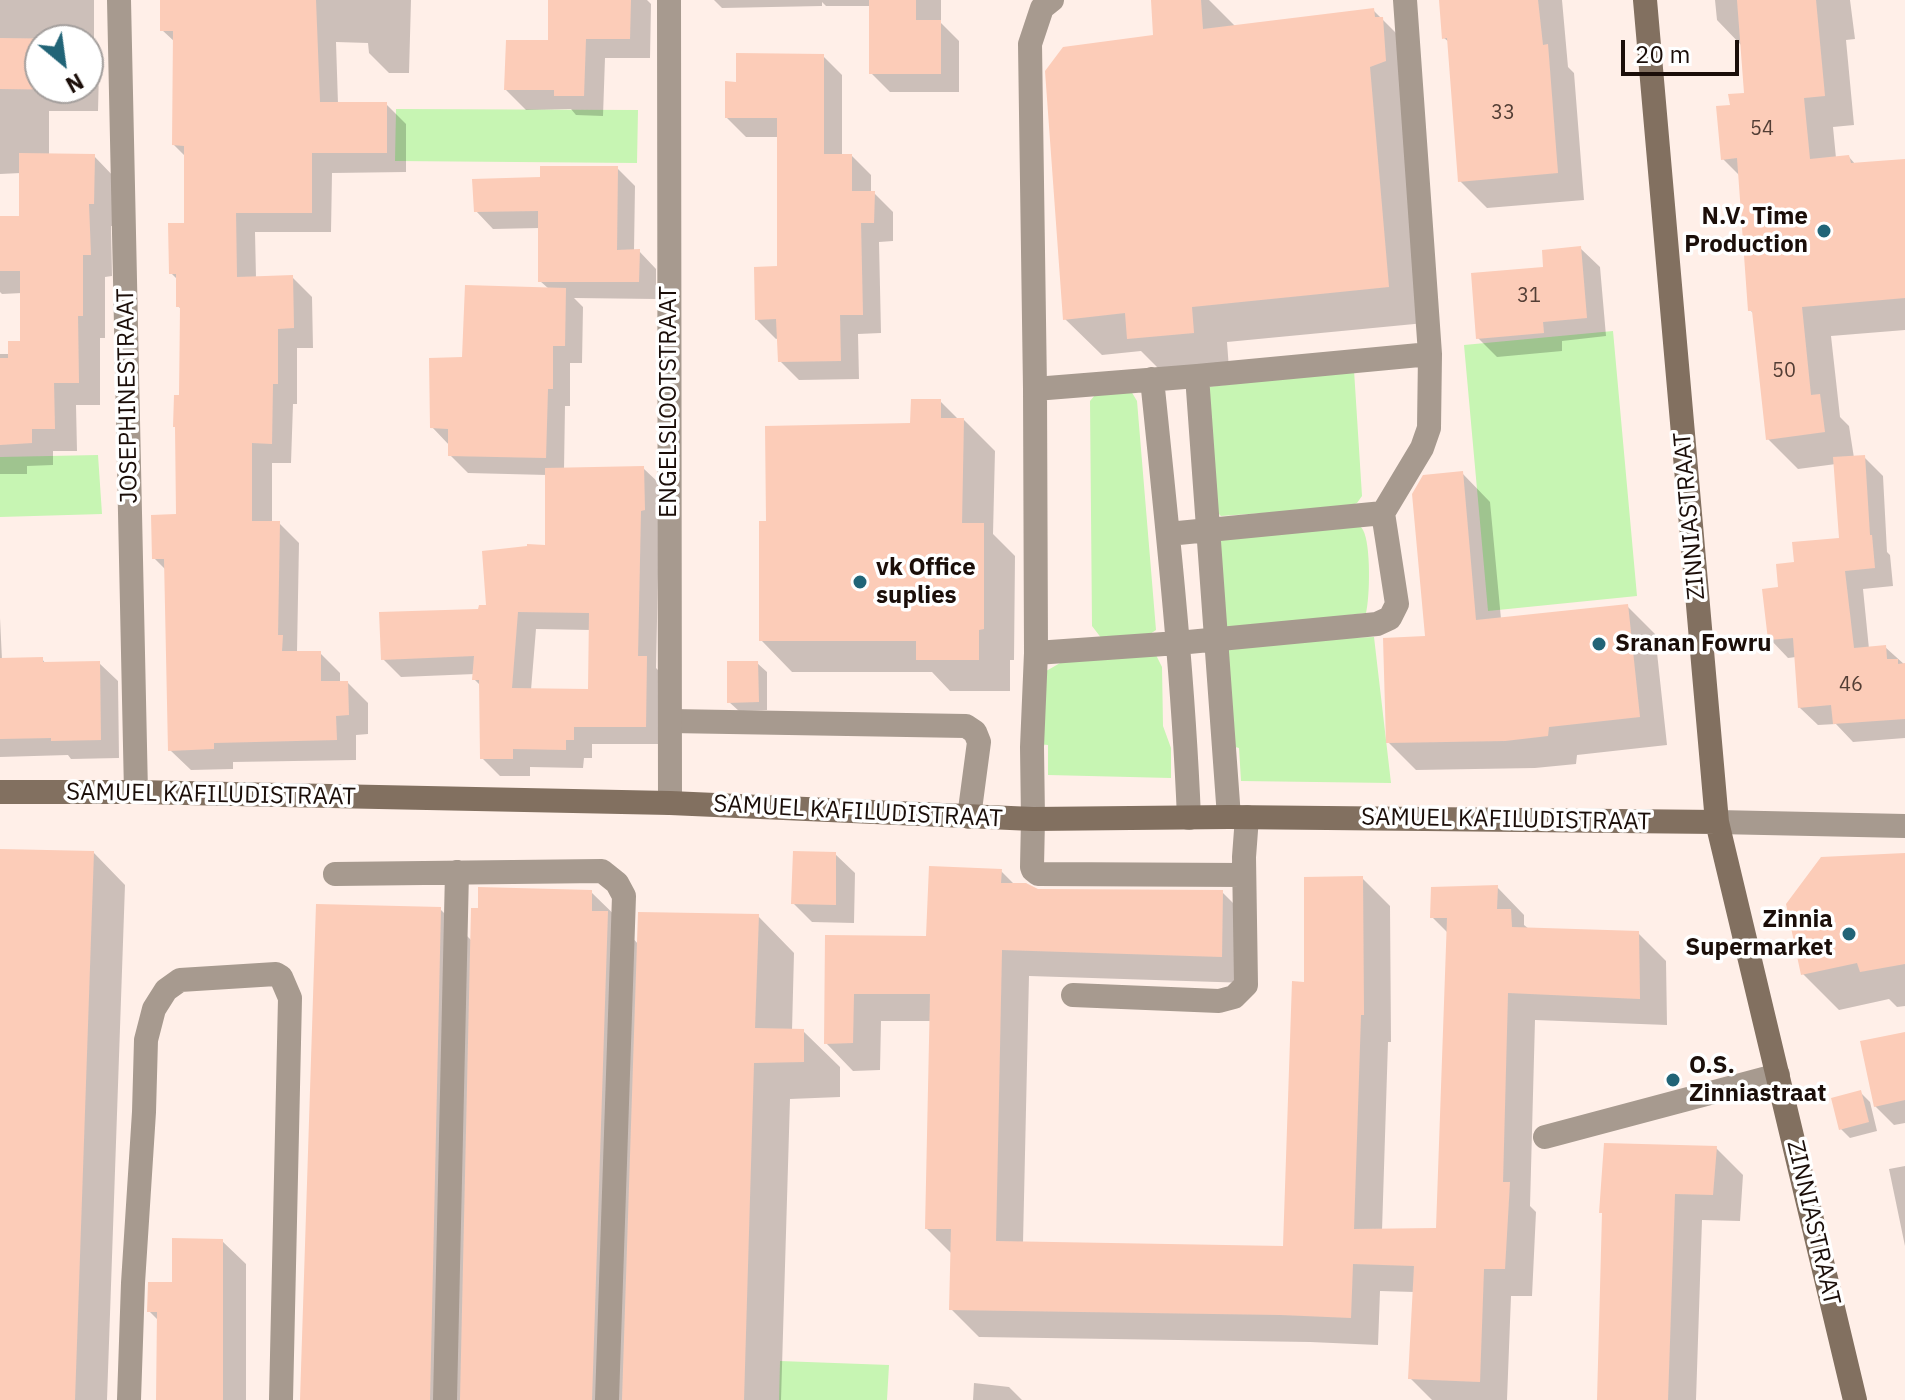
<!DOCTYPE html>
<style>
body{margin:0}
#map{position:relative;width:1905px;height:1400px;overflow:hidden;background:#ffefe8;font-family:"IBM Plex Sans",sans-serif}
canvas{display:block}
.north{position:absolute;left:24px;top:24px;width:80px;height:80px;box-sizing:border-box;background:#fff;border:2px solid #a49f9d;border-radius:50%;rotate:151deg;font-size:22px;font-weight:700;line-height:32px;text-align:center;color:#1b0e09}
.north::after{content:'';display:block;margin:auto;width:28px;height:36px;background:#216477;clip-path:polygon(50% 0,100% 100%,50% 72%,0 100%)}
.scale{position:absolute;left:1621px;top:40px;width:118px;height:36px;box-sizing:border-box;border:4px solid #1b0e09;border-top:0;padding-left:10px;font-size:24px;line-height:28px;white-space:nowrap;color:#1b0e09;-webkit-text-stroke:6px #fff;paint-order:stroke}
</style>
<div id="map">
<canvas width="1905" height="1400"></canvas>
<div class="north">N</div>
<div class="scale">20 m</div>
</div>
<script>
const ctx = document.querySelector('canvas').getContext('2d');
ctx.lineJoin = 'round';
function paint(path, color) { ctx.fillStyle = color; ctx.fill(path, 'evenodd'); }
function trace(path, color, width, dash) { ctx.strokeStyle = color; ctx.lineWidth = width; ctx.lineCap = dash ? 'butt' : 'round'; ctx.setLineDash(dash || []); ctx.stroke(path); }
function label(font, color, halo, rows, align = 'center') {
  ctx.font = font + ' "IBM Plex Sans",sans-serif'; ctx.lineWidth = 7; ctx.setLineDash([]); ctx.textBaseline = 'middle'; ctx.strokeStyle = halo; ctx.fillStyle = color; for (const [text, x, y, turn = 0] of rows) {
    ctx.save(); ctx.translate(x, y); ctx.rotate((+turn || 0) * Math.PI / 180); ctx.textAlign = isNaN(turn) ? turn : align; if (halo) ctx.strokeText(text, 0, 0); ctx.fillText(text, 0, 0); ctx.restore();
  }
}
const green = new Path2D(`
 M396,109L638,110L637,163L395,161Z
 M1613,331L1637,596L1488,611L1464,345Z
 M1354,370L1362,496L1357,503L1347,507L1221,516L1211,506L1208,387Z
 M1100,389L1131,391L1137,401L1156,630L1147,636L1102,639L1092,626L1090,401Z
 M98,455L102,514L0,517V457Z
 M1354,522C1358,525 1361,526 1363,530C1371,544 1370,597 1366,613L1223,630L1219,533Z
 M1374,637L1391,783L1241,781L1239,748L1228,745L1223,651L1244,642Z
 M1154,651L1162,667L1163,726L1171,748V778L1048,775V745L1038,744L1041,674L1074,655Z
 M780,1361L889,1365L887,1400H779Z`);
const shadow = new Path2D(`
 M0,0H94V60L98,64L99,71L98,111H49V156H94L116,179V226H111L112,276L105,277V338H100V405H76L77,451H53V465L27,466V474H0V354H10L22,343V293L2,294L0,292V218H21V173L0,174ZM40,40H88V88H40Z
 M162,0H411L409,73H389L369,53L368,43L336,42L338,104H386L406,124V172L332,173L331,232H255L256,278L292,277L312,297L313,348H297V404H293L291,463H272V523H279L299,543L297,652L320,653L340,673V683H348L368,703V734L356,735V760L233,762V769L191,770L170,750L166,570L154,558L178,516L182,310L178,306V280L171,273L186,225V157L174,145L175,42L162,30Z
 M550,0H647L651,4L650,58H605L603,116L576,115L571,109L526,110L506,90L550,42Z
 M714,0H941V23L959,41V92H890L871,73V6H826L822,2V6L722,8Z
 M1153,0H1209L1236,27L1373,10L1419,56L1425,323L1227,342L1229,369L1165,375L1141,351L1102,355L1065,319L1155,37Z
 M1441,0H1562L1568,67L1574,73L1584,200L1487,208L1460,181L1449,42L1444,38Z
 M1715,0H1850L1855,39L1846,40L1854,125L1833,127L1836,158L1849,157L1856,165L1905,161V330L1831,336L1840,417L1849,426L1854,458L1864,457L1883,476L1887,552L1890,555L1893,586L1863,589L1869,649L1885,647L1905,665V738L1853,742L1836,724L1818,725L1799,707L1796,657L1788,658L1770,639L1780,589L1796,564L1841,540L1836,464L1798,469L1768,439L1754,314L1750,310L1740,176L1723,159L1732,107L1746,94L1742,46L1717,20Z
 M823,56L842,75V156H852L871,175V193H874L893,212V241L879,242L881,333L858,334L859,379L799,380L780,361L779,338L776,339L757,320L779,268V137H746L727,118L738,84Z
 M617,168L635,186L634,251H639L656,269V299L574,298L583,307L582,363H570V406H565L564,470L643,468L662,486L659,528L656,668L664,676V744H592V758H584L583,768L530,767V776H500L482,758L481,686L474,679L475,674L401,677L383,659L488,608L547,547V475L468,473L450,455V446L432,427L464,359L549,289L540,281V228L493,229L476,211L542,179ZM536,629L591,630L590,691L531,690Z
 M1580,248L1600,267L1606,336L1562,341V351L1497,357L1478,338L1545,269Z
 M940,401L959,420H964L995,451L993,534L1015,556L1014,660H1010V691H950L932,672H792L761,640L768,523L912,425Z
 M1462,473L1490,502L1501,619L1627,606L1655,634L1667,745L1577,755L1576,764L1535,768L1416,770L1388,742L1428,638Z
 M0,618L2,660L42,659L46,664L99,663L118,681L119,758L71,759L68,755L0,757Z
 M757,663L767,672V710L739,711L729,702Z
 M0,851L93,852L125,885L107,1400H0Z
 M835,854L855,873L854,923L812,922L793,903Z
 M1905,855V1006L1897,1007L1889,999L1839,1010L1803,974Z
 M1001,871L1015,885L1037,891L1222,892L1250,920L1249,983L1029,976L1023,1243L1285,1248L1306,984L1362,878L1390,906L1391,1042H1388L1382,1231L1438,1230L1448,933L1432,917L1497,887L1524,915V925L1529,929L1638,933L1666,961L1667,1025L1535,1020L1530,1206L1536,1212L1532,1296H1511L1507,1400H1432L1410,1378L1414,1292L1380,1291L1378,1345L1310,1342L979,1337L951,1309L952,1254L927,1229L931,1021H881L880,1070L853,1071L826,1043L827,937L928,938Z
 M591,892L628,928V933L639,945L758,916L794,953L792,1031H803L840,1067V1097L790,1099L781,1400H302L440,909L472,941Z
 M1905,1034V1123L1894,1125L1875,1106Z
 M1861,1093L1870,1102L1877,1131L1850,1138L1841,1129Z
 M1716,1148L1743,1175L1740,1221L1702,1220L1696,1400H1599L1604,1215Z
 M1905,1166V1246L1889,1169Z
 M222,1241L246,1264V1400H158L159,1321L149,1311L174,1284Z
 M974,1383L1009,1387L1022,1400H973Z`);
const building = new Path2D(`
 M160,0H316L320,102H387V153H312V213H236L237,277L293,275L294,328L278,329V384H273L272,444L252,443V521H280L278,635H283L282,651H321V681H348L349,715L336,716L337,740L214,743V749L168,751L164,559H152L151,515L176,514L175,427H173L174,395H179L180,307H176V274H169L168,223H184V146L172,145L173,31H160Z
 M548,0H631L630,39H586L584,96H554V90H504L506,40H548Z
 M869,0H916V20H941V74H869Z
 M1151,0H1201L1203,29L1374,8L1375,17H1383L1386,61L1370,67L1389,287L1192,307L1194,333L1127,339L1125,313L1063,320L1045,71L1063,47L1153,35Z
 M1439,0H1538L1543,45L1548,44L1558,173L1458,182L1447,38L1442,39Z
 M1737,0H1816L1825,96L1804,98L1810,159L1849,155L1851,163L1905,159V298L1802,307L1811,395L1820,394L1825,432L1766,440L1752,311H1748L1737,158L1721,160L1716,106L1730,105L1728,94L1744,93Z
 M0,38L76,39L40,40V88H77V90L0,89Z
 M736,53L824,54V154H852V191H875L874,223H861L863,315H840L841,361L778,362L776,319L755,320L754,267L777,266V118H725V81L736,82Z
 M19,153L95,154L94,204H89L91,255H83V316H78L79,383H54L55,429H32V443L0,445V358H8V341H20V271H0V216H19Z
 M540,166H618L617,250L640,249L639,282H538V211L474,212L472,179L540,177Z
 M1581,246L1587,318L1543,322L1544,333L1476,339L1471,273L1543,267L1542,250Z
 M465,285L566,288L565,346H553V389H548L546,458L448,456V429L430,428L429,358L462,357Z
 M911,399H941V418H964L962,523H984V629L979,630V660H916V641H759V521H766L765,426L910,423Z
 M1865,455L1870,535H1872L1875,568L1845,571L1854,648L1886,645L1887,659H1898V664L1905,663V719L1833,724L1831,705L1798,708L1793,638L1768,640L1762,589L1778,587L1776,564L1794,562L1792,542L1839,538L1833,457Z
 M644,466L645,510L641,511L638,656H647L646,727H574V740H566V750L513,749V759H480L479,680H472L474,656L381,660L379,612L478,609L479,605H486L482,551L527,546V544L545,545V468ZM518,612L589,613L588,689L512,688Z
 M1463,471L1476,620L1628,604L1640,717L1549,727L1548,736L1505,741L1386,743L1383,638L1425,636L1412,494L1423,475Z
 M43,657V662L100,661L101,740L51,741V738L0,739V658Z
 M727,661H758L759,702L727,703Z
 M0,849L94,851L75,1400H0Z
 M793,851L836,852V905L791,904Z
 M1905,853V964L1860,972L1857,963L1801,975L1786,904L1821,857Z
 M929,866L1002,869L1001,883H1026L1038,889L1223,890L1222,957L1002,950L996,1241L1283,1246L1292,981L1304,982V877L1363,876L1364,1015H1361L1354,1229L1436,1228L1447,918H1430L1431,887L1498,885L1497,909H1511L1512,927L1639,931L1640,999L1508,993L1503,1182H1510L1505,1269H1484L1480,1382L1408,1379L1414,1266L1353,1264L1351,1318L1281,1315L949,1310L951,1229H925L930,994H854L853,1043L824,1044L825,935L926,936Z
 M478,887L592,890V911H608L592,1400H460L471,908H478Z
 M316,904L441,907L430,1400H300Z
 M638,912L759,914L755,1028L804,1029V1062L754,1063L744,1400H622Z
 M1905,1032V1100L1874,1107L1860,1041Z
 M1861,1090L1869,1122L1839,1130L1831,1098Z
 M1604,1143L1717,1146L1713,1195L1675,1194L1668,1400H1597L1602,1213H1599Z
 M172,1238L223,1239V1400H156L157,1312H147L148,1282H172Z`);
const lane = new Path2D(`
 M1052,0L1042,8L1030,44L1035,389L1036,653L1032,747L1033,819L1032,867L1033,870L1038,874L1244,875
 M1197,376L1229,817
 M1152,379C1167,525 1183,671 1189,818
 M1035,389L1197,376L1430,354
 M1383,513L1422,448L1429,428L1430,354L1405,0
 M1036,653L1178,643L1377,624L1390,618L1397,604L1383,513L1168,534
 M670,721L966,726L975,732L979,742L969,817
 M335,874L602,871L617,883L624,896L607,1400
 M1073,995L1219,1001L1234,997L1246,985L1244,857L1247,817
 M1545,1137L1778,1075
 M129,1400L133,1283L144,1112L146,1040L154,1009L166,990L180,980L276,974L281,977L290,998L281,1400
 M445,1400L457,872`);
const street = new Path2D(`
 M119,0L136,792
 M669,0L670,803
 M1717,822L1905,826`);
const secondary = new Path2D(`
 M1645,0L1717,822L1855,1400
 M0,792H136L670,803L1033,819L1229,817L1717,822`);
const markers = [
 [1824,231,8,"#216477"],
 [860,582,8,"#216477"],
 [1599,644,8,"#216477"],
 [1849,934,8,"#216477"],
 [1673,1080,8,"#216477"]
];
const numberNames = [
 ["33",1503,113],
 ["54",1762,129],
 ["31",1529,296],
 ["50",1784,371],
 ["46",1851,685]
];
const poiNames = [
 ["N.V. Time",1808,217,"right"],
 ["Production",1808,245,"right"],
 ["vk Office",876,568],
 ["suplies",876,596],
 ["Sranan Fowru",1615,644],
 ["Zinnia",1833,920,"right"],
 ["Supermarket",1833,948,"right"],
 ["O.S.",1689,1066],
 ["Zinniastraat",1689,1094]
];
const streetNames = [
 ["JOSEPHINESTRAAT",128,396,-91],
 ["ENGELSLOOTSTRAAT",669,402,-90],
 ["ZINNIASTRAAT",1690,516,-95],
 ["SAMUEL KAFILUDISTRAAT",211,795,1],
 ["SAMUEL KAFILUDISTRAAT",858,812,3],
 ["SAMUEL KAFILUDISTRAAT",1506,820,1],
 ["ZINNIASTRAAT",1813,1223,77]
];
paint(green, '#c7f5b3');
paint(shadow, '#0003');
paint(building, '#fcccb8');
trace(lane, '#a79a8f', 24);
trace(street, '#a79a8f', 24);
trace(secondary, '#827060', 24);
for (const [x, y, r, color] of markers) { const dot = new Path2D(); dot.arc(x, y, r, 0, 2 * Math.PI); ctx.fillStyle = color; ctx.fill(dot); trace(dot, '#fff', 3); }
label('20px', '#533e35', null, numberNames);
label('bold 24px', '#1b0e09', '#fff', poiNames, 'left');
label('24px', '#1b0e09', '#fff', streetNames);
</script>
